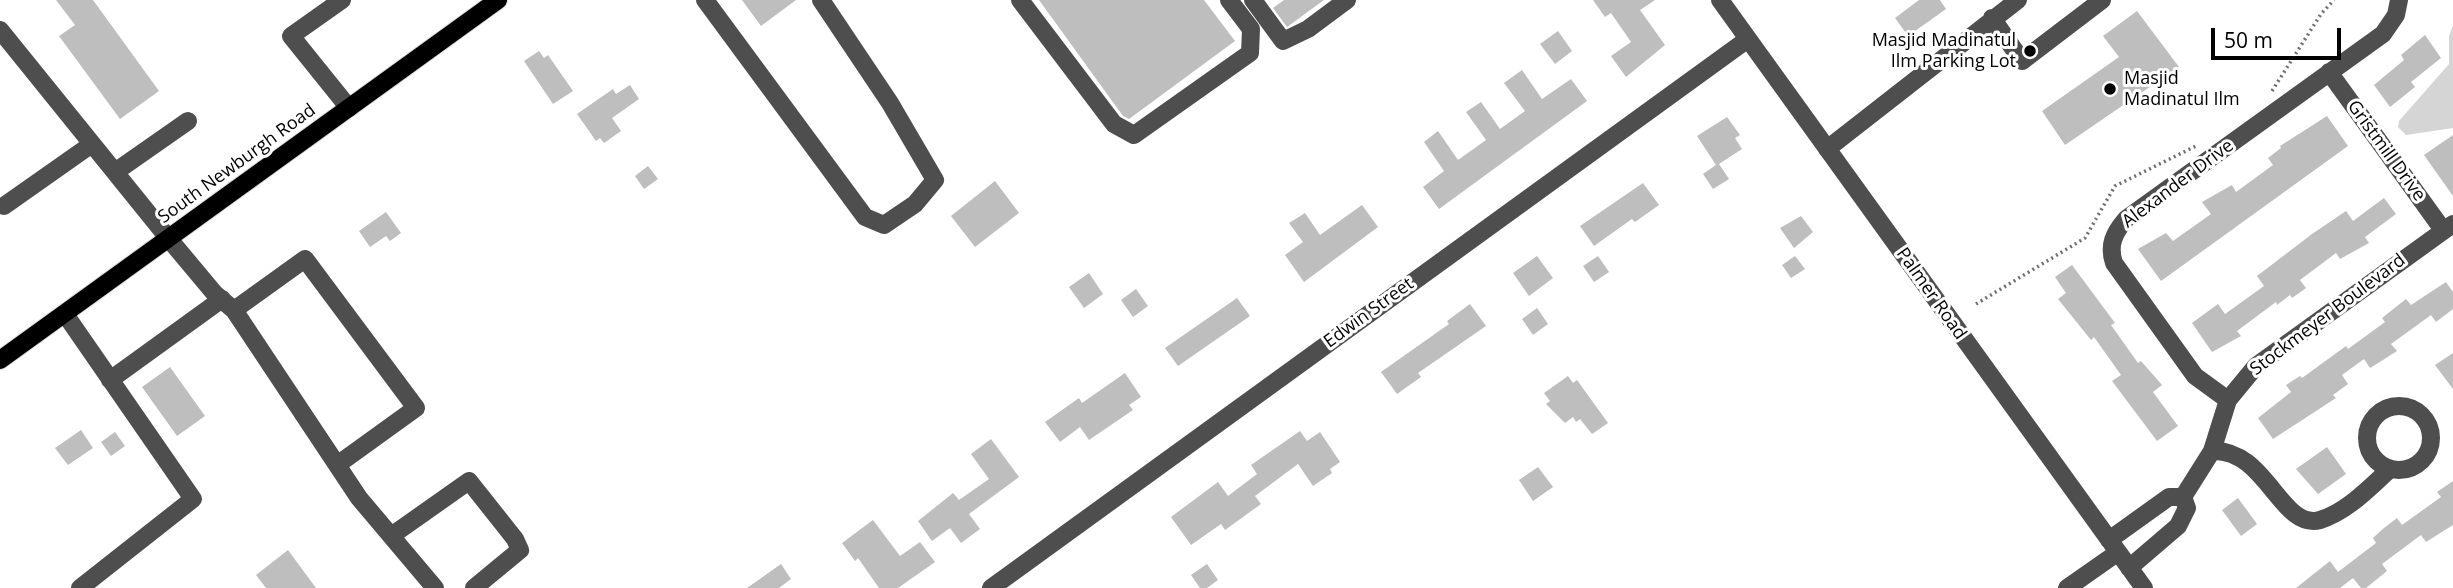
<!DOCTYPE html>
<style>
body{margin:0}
#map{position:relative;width:2453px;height:588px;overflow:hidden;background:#fff;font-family:"Open Sans",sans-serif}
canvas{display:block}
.scale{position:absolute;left:2211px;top:28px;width:130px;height:32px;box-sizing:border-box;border:4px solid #000;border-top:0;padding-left:9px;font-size:21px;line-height:24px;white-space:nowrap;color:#000;-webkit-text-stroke:5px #fff;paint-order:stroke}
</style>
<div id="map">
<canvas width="2453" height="588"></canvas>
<div class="scale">50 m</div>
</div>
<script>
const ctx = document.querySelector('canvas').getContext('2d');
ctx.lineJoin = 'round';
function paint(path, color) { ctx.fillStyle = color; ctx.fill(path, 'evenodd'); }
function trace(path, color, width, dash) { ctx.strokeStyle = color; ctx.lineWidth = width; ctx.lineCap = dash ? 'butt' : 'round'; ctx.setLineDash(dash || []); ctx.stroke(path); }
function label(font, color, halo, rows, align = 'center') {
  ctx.font = font + ' "Open Sans",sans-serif'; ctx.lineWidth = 6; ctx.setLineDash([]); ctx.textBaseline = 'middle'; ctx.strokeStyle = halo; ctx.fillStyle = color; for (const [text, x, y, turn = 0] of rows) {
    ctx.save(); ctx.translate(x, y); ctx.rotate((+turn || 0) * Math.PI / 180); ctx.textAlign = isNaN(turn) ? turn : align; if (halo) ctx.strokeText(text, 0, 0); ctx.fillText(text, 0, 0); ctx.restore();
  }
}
const green = new Path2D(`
 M2453,25V128L2406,135L2398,127L2399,121L2449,64V36Z`);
const building = new Path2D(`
 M56,0H93L159,91L120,119L59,36L75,25Z
 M742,0H796L761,26Z
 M1039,0H1204L1235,41L1129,119L1123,116Z
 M1284,0H1324L1287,27L1273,8Z
 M1593,0H1655L1640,10L1665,45L1626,77L1611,56L1631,42L1611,13L1605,17Z
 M1919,0H1940L1946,9L1908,36L1895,18Z
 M2137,11L2179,67L2065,145L2042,111L2119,57L2103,36Z
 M1558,31L1572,51L1555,64L1540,44Z
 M2425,35L2441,58L2411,82L2415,87L2390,107L2374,85L2404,60L2401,55Z
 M539,51L544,58L548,55L573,91L553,104L524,61Z
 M1522,70L1542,99L1571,79L1587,101L1439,209L1423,187L1444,171L1424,142L1438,131L1458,160L1486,140L1466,112L1481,102L1500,129L1525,111L1504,83Z
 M630,85L639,99L612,118L621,131L604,143L600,138L596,141L577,114L613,89L616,94Z
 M2327,116L2348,146L2161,281L2138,249L2166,233L2173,241L2211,214L2202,202L2232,185L2236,192L2273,165L2268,158L2281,148L2280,146Z
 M1727,117L1740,135L1735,138L1742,149L1719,164L1729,179L1713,189L1703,174L1716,165L1697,136Z
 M2453,135V196L2424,155Z
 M648,166L658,179L644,189L635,176Z
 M995,181L1019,213L975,247L951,216Z
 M1643,183L1659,205L1635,222L1632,219L1594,246L1580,226Z
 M2384,198L2396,214L2365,237L2369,243L2340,259L2336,253L2300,280L2306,288L2292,298L2290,295L2277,305L2276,302L2237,331L2241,336L2212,352L2192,323L2218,304L2225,314L2264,286L2257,276L2312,234L2346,211L2353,221Z
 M1362,205L1378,227L1304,282L1285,255L1303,242L1289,223L1305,213L1320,235Z
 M386,212L401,233L390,241L386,236L370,247L359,231Z
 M1801,216L1813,232L1794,248L1780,228Z
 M1537,256L1553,278L1529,296L1513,273Z
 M1598,256L1609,272L1594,282L1583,266Z
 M1795,256L1805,269L1791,278L1782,265Z
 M2072,265L2115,323L2111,325L2138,363L2141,361L2162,385L2153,392L2178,426L2157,441L2112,381L2121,375L2094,337L2091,340L2058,299L2066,293L2055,277Z
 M1089,273L1103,294L1084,308L1069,287Z
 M2446,282L2453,292V309L2436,322L2431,315L2391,344L2397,351L2383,360L2370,368L2364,359L2342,375L2348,384L2333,395L2336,398L2273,439L2258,418L2291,392L2286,385L2300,376L2302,378L2346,346L2348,349L2385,322L2382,318L2406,299L2411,305Z
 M1136,289L1148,306L1133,317L1121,300Z
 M1237,298L1250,316L1178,366L1165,348Z
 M1470,304L1486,326L1418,373L1421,377L1397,394L1381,372L1449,324L1447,321Z
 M1537,308L1548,324L1533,335L1522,319Z
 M2453,353V389L2435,365Z
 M170,367L205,416L177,436L142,387Z
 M1125,373L1141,397L1129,405L1133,410L1089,440L1080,427L1060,442L1045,422L1079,398L1082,403Z
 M1568,376L1573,383L1577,380L1608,423L1592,434L1580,419L1576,422L1573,417L1565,423L1546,404L1550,401L1544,393Z
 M81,430L93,448L68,465L55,448Z
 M1300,431L1307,441L1320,432L1340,462L1330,469L1332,473L1313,486L1298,464L1255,496L1261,504L1225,530L1221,524L1191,545L1171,517L1218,482L1228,496L1257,474L1251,465Z
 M115,432L125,446L111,456L101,442Z
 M991,439L1019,477L969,514L980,529L961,543L950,528L932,541L918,521L953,493L959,500L989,479L971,454Z
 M2327,447L2346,474L2318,494L2296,469Z
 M1538,467L1553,487L1533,501L1519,480Z
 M2453,481V525L2426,542L2421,535L2382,564L2387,571L2366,588H2361L2353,578L2340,588H2296L2330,561L2338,572L2376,543L2373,538L2384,528L2397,518L2402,525L2441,497L2437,492Z
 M2238,498L2257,524L2241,536L2222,510Z
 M873,520L900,556L920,542L935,562L898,588H879L858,558L855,561L842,543Z
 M288,550L316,588H266L256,575Z
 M781,564L791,579L779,588H747Z
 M1207,564L1218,580L1207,588H1200L1191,575Z`);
const path = new Path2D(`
 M2272,91L2321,14L2334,0
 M1976,304L2085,238L2115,186L2196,146`);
const minor = new Path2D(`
 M342,0L291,36L349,108
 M705,0L865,217L884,225L915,204L935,180L890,103L821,0
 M1020,0L1114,124L1134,135L1250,53L1251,29L1229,0
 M1253,0L1283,41L1308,29L1347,0
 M1720,0L2144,588
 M1992,18L2022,61L2102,0
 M0,30L169,239L215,294L234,310L359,498L435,588
 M2329,72L2443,230
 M1827,149L2018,0
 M115,172L188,121
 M4,206L92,144
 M234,310L305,259L416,408L337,465
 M65,314L193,499L80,588
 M110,380L222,299
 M2228,400L2195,376L2114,263C2108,245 2114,233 2126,219L2383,34L2396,15L2399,0
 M2367 438a32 32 0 1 1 64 0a32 32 0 1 1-64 0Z
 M2212,451C2266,448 2281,531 2320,520C2347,512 2370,487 2390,469
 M2183,497L2212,451L2228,400L2256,366L2453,224
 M391,536L469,481L515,539L520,550L474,588
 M2109,540L2169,497H2183
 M2129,568L2178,526L2187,508L2183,497
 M991,588L1748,39
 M2067,588L2117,553`);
const major = new Path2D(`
 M0,360L498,0`);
const markers = [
 [2030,51,7,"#000"],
 [2110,89,7,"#000"]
];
const poiNames = [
 ["Masjid Madinatul",2016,41],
 ["Ilm Parking Lot",2016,62],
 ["Masjid",2124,79,"left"],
 ["Madinatul Ilm",2124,100,"left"]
];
const streetNames = [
 ["Gristmill Drive",2386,151,54],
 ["South Newburgh Road",237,164,-36],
 ["Alexander Drive",2178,184,-37],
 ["Palmer Road",1931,294,55],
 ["Edwin Street",1369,313,-36],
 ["Stockmeyer Boulevard",2328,315,-37]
];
paint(green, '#d5d5d5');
paint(building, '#bebebe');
trace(major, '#dbdbdb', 20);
trace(path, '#707070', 3.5, [2, 3.5]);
trace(minor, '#4e4e4e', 18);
trace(major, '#000', 18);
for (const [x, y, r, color] of markers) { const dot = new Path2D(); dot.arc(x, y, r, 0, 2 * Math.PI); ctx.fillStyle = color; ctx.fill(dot); trace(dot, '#fff', 2.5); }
label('18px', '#000', '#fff', poiNames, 'right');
label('18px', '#000', '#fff', streetNames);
</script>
